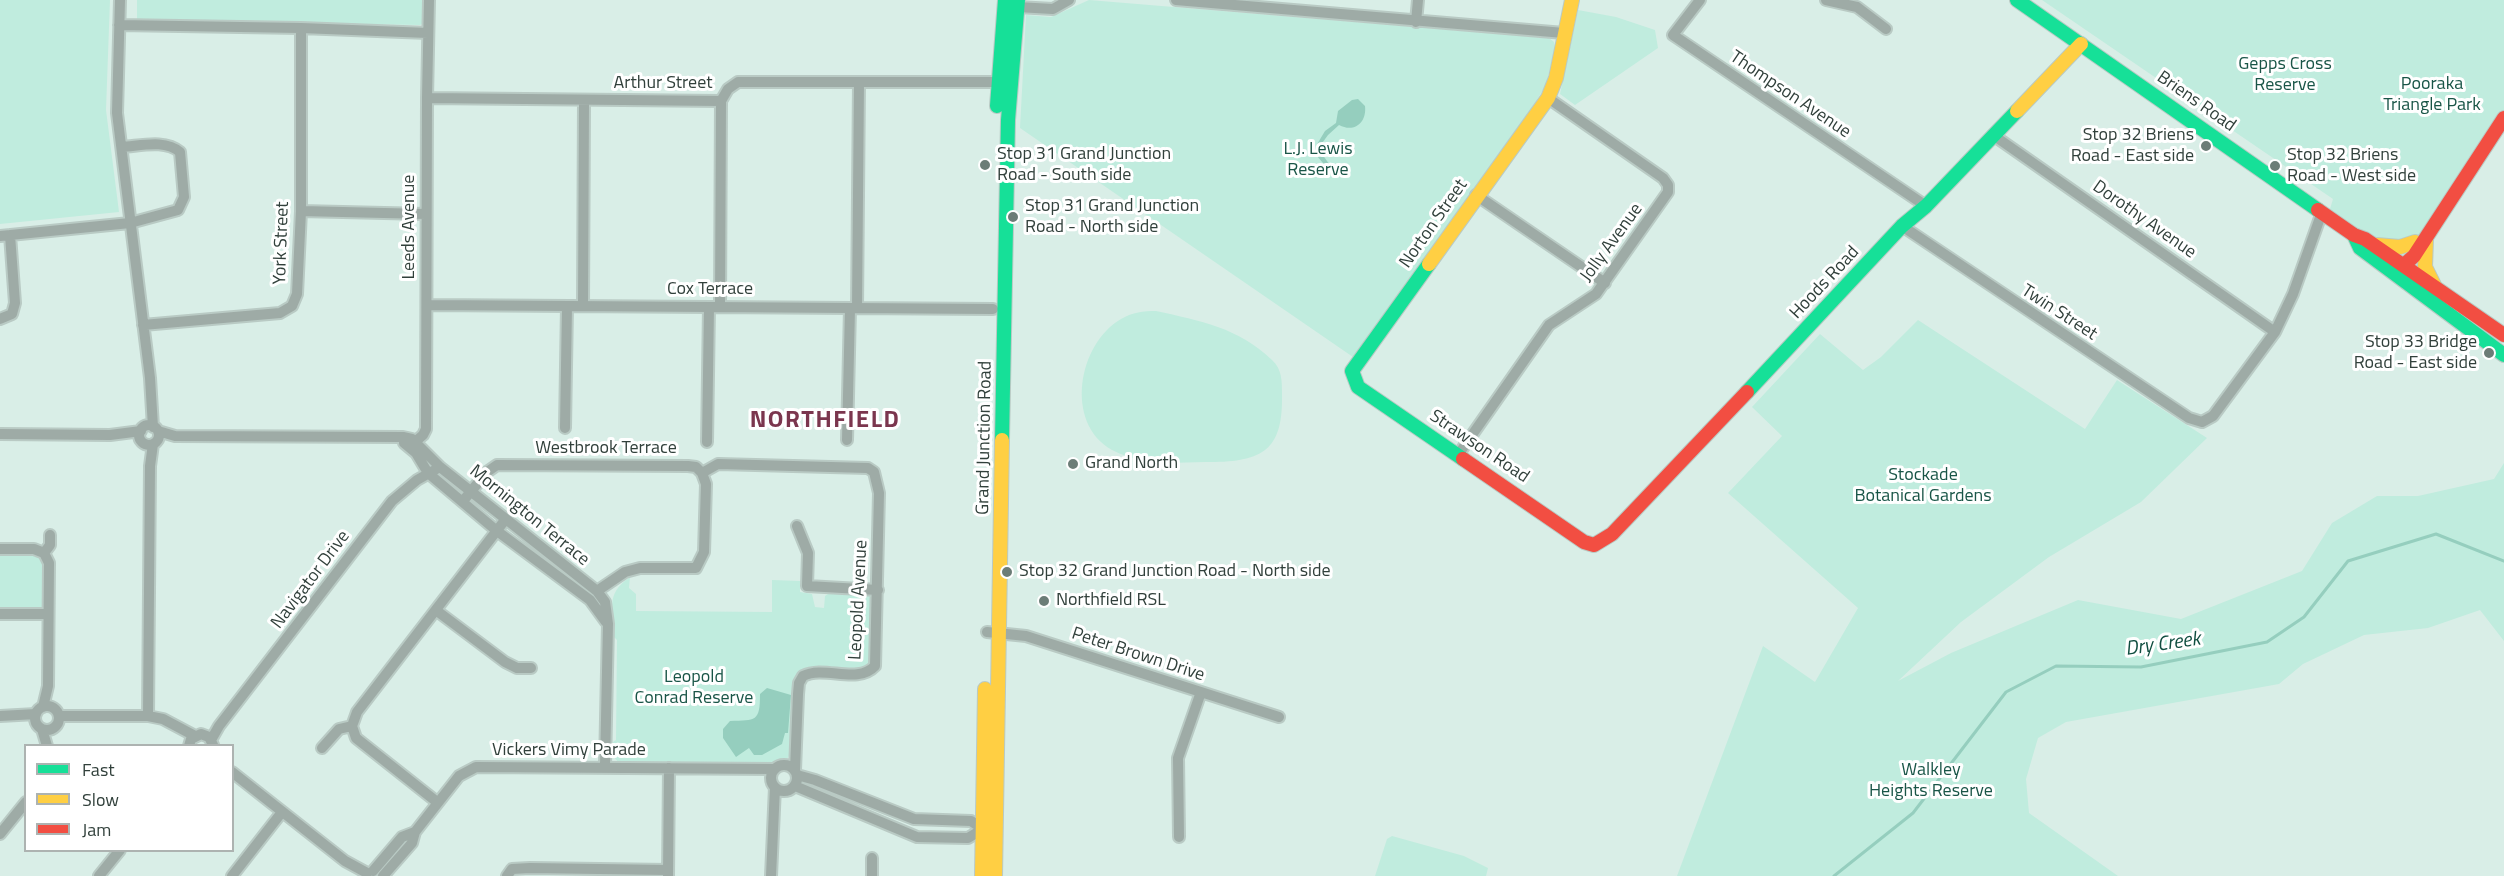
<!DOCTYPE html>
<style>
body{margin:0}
#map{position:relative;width:2504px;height:876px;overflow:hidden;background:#d9eee7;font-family:"Titillium Web",sans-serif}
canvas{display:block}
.legend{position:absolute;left:24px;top:744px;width:210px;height:108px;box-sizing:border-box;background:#fff;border:2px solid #adb3b1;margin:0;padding:8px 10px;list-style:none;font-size:18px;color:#31403b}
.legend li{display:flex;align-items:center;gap:12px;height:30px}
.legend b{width:30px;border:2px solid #adb3b1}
</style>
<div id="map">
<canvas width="2504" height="876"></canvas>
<ul class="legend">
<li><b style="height:8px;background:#16e098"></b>Fast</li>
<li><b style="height:8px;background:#ffcf43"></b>Slow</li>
<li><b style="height:8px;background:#f24e42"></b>Jam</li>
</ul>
</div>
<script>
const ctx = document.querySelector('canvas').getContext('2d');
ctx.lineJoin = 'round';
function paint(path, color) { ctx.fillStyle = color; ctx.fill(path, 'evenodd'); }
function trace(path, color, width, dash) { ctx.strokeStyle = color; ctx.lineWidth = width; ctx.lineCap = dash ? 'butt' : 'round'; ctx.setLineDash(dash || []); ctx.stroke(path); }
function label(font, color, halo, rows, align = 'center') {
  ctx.font = font + ' "Titillium Web",sans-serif'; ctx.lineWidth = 6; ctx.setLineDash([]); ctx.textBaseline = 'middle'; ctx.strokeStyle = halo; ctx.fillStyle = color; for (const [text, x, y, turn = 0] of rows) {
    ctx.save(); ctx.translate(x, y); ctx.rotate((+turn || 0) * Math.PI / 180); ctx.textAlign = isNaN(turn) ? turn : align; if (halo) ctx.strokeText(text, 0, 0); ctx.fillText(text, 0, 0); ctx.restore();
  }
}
const green = new Path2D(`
 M0,0H110L106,110L119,212L0,224Z
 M137,0H428L425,23L420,25L137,20Z
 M1089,0L1549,38L1554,42L1555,48L1546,85L1533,106L1353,357L1020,128L1026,15L1051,17Z
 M2042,0H2504V120L2415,242L2395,247L2327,219L2333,199Z
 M1578,10L1616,17L1655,30L1658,48L1575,105L1560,94Z
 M1156,311C1201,321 1237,327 1272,360C1282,369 1282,381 1282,394C1283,446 1267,461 1215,462C1182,462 1143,467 1112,450C1064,423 1078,344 1121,319C1133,312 1143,311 1156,311Z
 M1918,320L2085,429L2117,380L2207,438L2141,502L2049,557L1961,622L1898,681L1951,653L2078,600L2181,619L2302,571L2332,523L2377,496H2418L2494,479L2504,463V641L2480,610L2428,628L2364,635L2303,664L2279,684L2066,722L2038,738L2026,779L2029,813L2118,876H1677L1763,646L1815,682L1858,608L1728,493L1782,436L1752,407L1820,334L1863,370L1881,357Z
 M0,555C10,555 24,553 34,556C54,561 46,594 45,609L0,613Z
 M630,577L629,588L636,594V611L772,612V580L800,581V592L812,594L815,607L824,608L825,596L831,592L869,594L872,596V662L861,670L804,672L792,752L784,763L774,767L619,763L613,756V742L616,740L617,640L614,637C614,609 604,595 630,577Z
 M1392,836L1464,856L1488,868L1486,876H1375L1387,839Z`);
const water = new Path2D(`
 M1358,99L1365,106C1367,123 1354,133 1339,125L1328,135L1320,146L1322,154L1332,168L1328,169L1317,156L1316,146L1325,131L1336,123L1338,111L1352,100Z
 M767,688L791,695L788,733H785L782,744L762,755H754L749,748L736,757L723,738V729L730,721C756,720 760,722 760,694Z`);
const stream = new Path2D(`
 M1834,876L1913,813L2006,692L2056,666L2141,667L2267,642L2304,617L2348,561L2436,534L2504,561`);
const street = new Path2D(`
 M120,0L117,113L150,378L153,427
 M1176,0L1564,33
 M1700,0L1673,35L1926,206
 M1826,0L1857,7L1886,29
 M1017,7L1053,9L1069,0
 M1416,22L1418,0
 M119,25L301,28L428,33
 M427,98L721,101L728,89L738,82H999
 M1993,135L2275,332
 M1476,195L1605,283
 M301,211L426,214
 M1902,226L2189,418L2202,422L2213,416L2275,332L2293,294L2322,212
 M0,236L130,223L178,210L184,197L180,152C165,139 140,146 122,147
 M428,305L993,309
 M583,306L584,101
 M720,307L721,101
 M857,308L859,82
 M0,319L12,314L15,303L10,235
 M143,325L280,313L292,306L297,294L301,211V28
 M139 435a10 10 0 1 1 20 0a10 10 0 1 1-20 0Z
 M565,428L567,306
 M158,431L175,436L403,437L412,439L440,467L597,591L605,602L608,624L605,766
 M0,434L110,435L141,431
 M847,440L850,308
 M707,442L709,307
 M404,443L416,453L428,473L497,531L590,600L606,622
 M409,447L423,435L426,429L427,98L429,0
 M1458,455L1549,325L1596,294L1668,192V185L1663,178L1548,98
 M463,501L487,472L497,465L688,466L696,467L702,473L718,464L868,468L874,472L879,493L875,666C857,685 825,665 803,676L799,683L798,694L795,770
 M797,526L808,553L807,586L878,590
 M0,549H34L44,553L49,563L48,686L43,707
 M44,553L50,545V535
 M597,591L625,572L640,568H696L704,552L706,484L702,473
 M437,611L505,662L517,668H531
 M0,614H48
 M987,632L1026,636L1279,717
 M35 718a12 12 0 1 1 24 0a12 12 0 1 1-24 0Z
 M0,716L36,714
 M59,716H148L163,719L195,736
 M148,716L150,466L153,444
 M42,729L47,746
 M211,740L219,726L392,501L417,480L440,467
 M189,746L191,739L201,734L209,737L213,745
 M322,748L339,729L352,726
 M771 778a13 13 0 1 1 26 0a13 13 0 1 1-26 0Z
 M232,772L345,861L367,873
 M795,786L917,837L968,838L983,829L971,821L914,819L815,780L797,775
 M437,802L356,738L352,726L357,712L505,520
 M0,834L26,802
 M1179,837L1178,758L1201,692
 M373,871L402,837L415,832
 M99,876L120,850
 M232,876L282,812
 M383,876L412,843L415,832L459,776L476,767L775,769
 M507,876L512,869L530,868L668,870
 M668,876L669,768
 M771,876L775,787
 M872,876V858`);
const fast = new Path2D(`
 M2017,0L2318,210
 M997,106L1005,0
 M2354,235L2360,248L2504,355
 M1429,264L1352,371L1358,387L1463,459
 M1747,392L1902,226L1926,206L2017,111
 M1002,440L1008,120L1018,0`);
const slow = new Path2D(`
 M2017,111L2081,44
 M2426,240L2425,267L2434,285
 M2377,245L2400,247L2415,242
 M1429,264L1548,98L1556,78L1572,0
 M982,876L985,689
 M995,876L1002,440`);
const jam = new Path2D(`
 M2318,210L2354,235L2365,239L2504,335
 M2404,265L2414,256L2504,118
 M1463,459L1584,542L1594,545L1612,534L1747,392`);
const markers = [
 [2206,146,6,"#6c7d77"],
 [985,165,6,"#6c7d77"],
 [2275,166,6,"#6c7d77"],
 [1013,217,6,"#6c7d77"],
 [2489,353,6,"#6c7d77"],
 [1073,464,6,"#6c7d77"],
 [1007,572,6,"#6c7d77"],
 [1044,601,6,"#6c7d77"]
];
const parkNames = [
 ["Gepps Cross",2285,65],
 ["Reserve",2285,86],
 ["Pooraka",2432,85],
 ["Triangle Park",2432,106],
 ["L.J. Lewis",1318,150],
 ["Reserve",1318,171],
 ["Stockade",1923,476],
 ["Botanical Gardens",1923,497],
 ["Leopold",694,678],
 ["Conrad Reserve",694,699],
 ["Walkley",1931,771],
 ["Heights Reserve",1931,792]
];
const streetNames = [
 ["Arthur Street",663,84],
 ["Thompson Avenue",1790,95,34],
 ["Briens Road",2196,102,35],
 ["Dorothy Avenue",2144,220,35],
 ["Norton Street",1434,224,-55],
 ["Leeds Avenue",410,227,-90],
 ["York Street",282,243,-88],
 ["Jolly Avenue",1612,243,-54],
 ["Hoods Road",1825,283,-47],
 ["Cox Terrace",710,290],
 ["Twin Street",2059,313,33],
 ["Grand Junction Road",985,438,-89],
 ["Strawson Road",1479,447,34],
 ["Westbrook Terrace",606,449],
 ["Mornington Terrace",529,516,39],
 ["Navigator Drive",311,580,-53],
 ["Leopold Avenue",859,600,-87],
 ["Peter Brown Drive",1138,655,18],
 ["Vickers Vimy Parade",569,751]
];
const poiNames = [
 ["Stop 32 Briens",2194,136,"right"],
 ["Road - East side",2194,157,"right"],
 ["Stop 31 Grand Junction",997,155],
 ["Road - South side",997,176],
 ["Stop 32 Briens",2287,156],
 ["Road - West side",2287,177],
 ["Stop 31 Grand Junction",1025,207],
 ["Road - North side",1025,228],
 ["Stop 33 Bridge",2477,343,"right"],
 ["Road - East side",2477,364,"right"],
 ["Grand North",1085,464],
 ["Stop 32 Grand Junction Road - North side",1019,572],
 ["Northfield RSL",1056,601]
];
const waterNames = [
 ["Dry Creek",2163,645,-8]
];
const districtNames = [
 ["NORTHFIELD",825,421]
];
paint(green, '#c0ecde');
paint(water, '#95cebe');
trace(stream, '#95cebe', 3);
trace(street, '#b9cac4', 14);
trace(fast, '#b9cac4', 16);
trace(slow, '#b9cac4', 16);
trace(jam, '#b9cac4', 16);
trace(street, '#9eaba6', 10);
trace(fast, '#16e098', 14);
trace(slow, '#ffcf43', 14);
trace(jam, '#f24e42', 14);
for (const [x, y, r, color] of markers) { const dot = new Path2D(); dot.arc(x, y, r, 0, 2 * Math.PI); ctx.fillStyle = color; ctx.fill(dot); trace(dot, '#fff', 2); }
label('18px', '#195547', '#fff', parkNames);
label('18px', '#31403b', '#fff', streetNames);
label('18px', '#31403b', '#fff', poiNames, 'left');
label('italic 20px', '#104e40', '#fff', waterNames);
ctx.letterSpacing = '1.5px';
label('bold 24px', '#7b364e', '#fff', districtNames);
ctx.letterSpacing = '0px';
</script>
